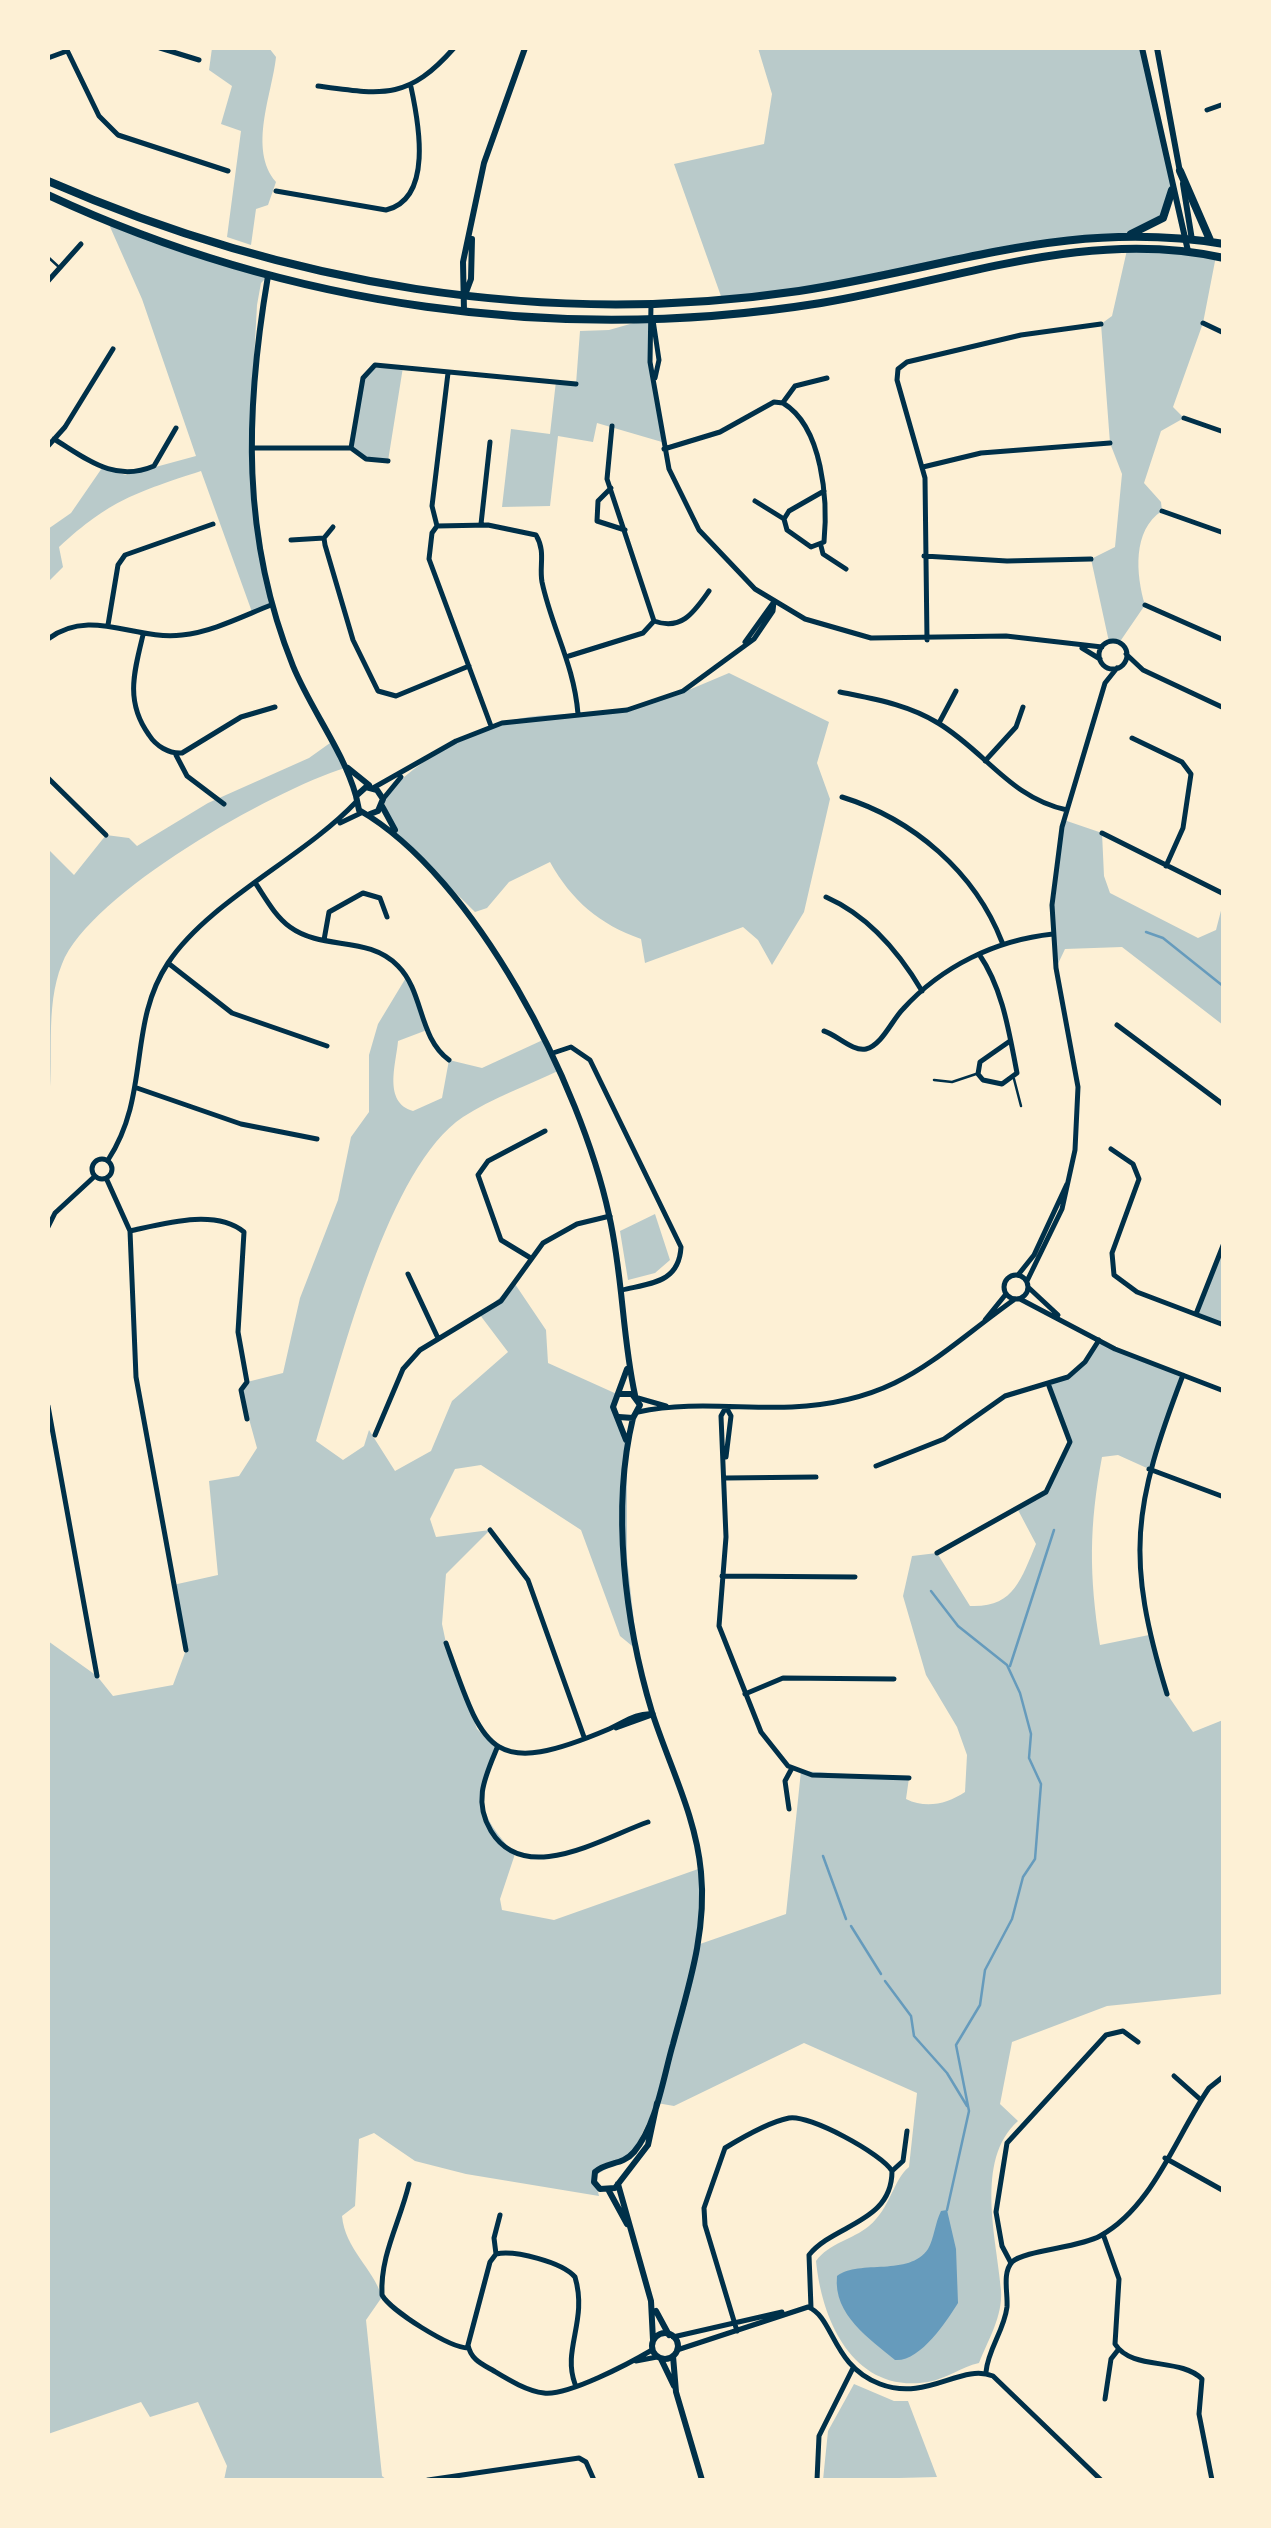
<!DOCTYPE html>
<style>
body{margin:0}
#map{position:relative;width:1271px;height:2528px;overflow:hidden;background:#fdf0d5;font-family:Quicksand,sans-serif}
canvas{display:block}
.frame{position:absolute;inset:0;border:50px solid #fdf0d5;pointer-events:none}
</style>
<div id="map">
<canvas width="1271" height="2528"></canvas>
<div class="frame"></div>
</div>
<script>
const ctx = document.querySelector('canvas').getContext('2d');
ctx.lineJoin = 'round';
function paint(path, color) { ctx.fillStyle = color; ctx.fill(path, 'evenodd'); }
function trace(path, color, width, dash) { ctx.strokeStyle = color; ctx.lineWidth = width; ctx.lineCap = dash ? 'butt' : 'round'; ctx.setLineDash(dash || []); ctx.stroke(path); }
const green = new Path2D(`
 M212,48H269L276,57C272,95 248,149 276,182L268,205L256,209L251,245L227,237L241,131L221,124L232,86L209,70Z
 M758,48H1142L1172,190L1166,214L1155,223L1123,235L1072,237L851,282L722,299L674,164L764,144L772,94Z
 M107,220L268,276L261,283L257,305L249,454L271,605L252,612L201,471C137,492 110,500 59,547L63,567L48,582V529L71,513L102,468L126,475L196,456L142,299Z
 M1127,250L1216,256L1203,323L1173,407L1184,418L1161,431L1144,483L1161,502L1162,511C1132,530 1136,575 1145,605L1119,643L1109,642L1091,559L1115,547L1122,474L1110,443L1101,324L1112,316Z
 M651,318L650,362L662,442L597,423L593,442L558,436L550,506L502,507L511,429L550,434L556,381L576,384L580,331L609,330Z
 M403,367L388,461L363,457L351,448L363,378L370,368Z
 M729,673L829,722L817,763L830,799L804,912L772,965L758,940L743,927L645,963L641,939C599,924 572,901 550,862L509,882L487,908L475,912L397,835L382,797C422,758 472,726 528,717C556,713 585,715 612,711C654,706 691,689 729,673Z
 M330,743L345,768C273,790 90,893 62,964C44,1008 55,1062 48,1108V849L74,875L106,835L129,838L137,846L208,803L309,758Z
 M1064,820L1102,833L1104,876L1110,893L1198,938L1216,930L1223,903V1025L1122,947L1065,949L1056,968L1052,924Z
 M407,976L427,1030L398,1041C396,1065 383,1102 413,1111L442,1098L449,1060L482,1068L545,1039L560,1070C529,1085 492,1098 463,1117C388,1167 343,1356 316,1441L343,1460L364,1446L369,1430L395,1471L431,1451L452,1401L508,1352L480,1315L515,1284L546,1330L548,1363L619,1395L614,1400L627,1444V1558L637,1650L620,1636L581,1530L481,1465L455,1469L430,1519L436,1537L490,1530L446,1574L442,1624L446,1643L477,1729L497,1748C478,1802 476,1811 515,1854L500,1899L502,1910L554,1920L701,1868L700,1944L786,1914L801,1771L909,1778L906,1799C926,1809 947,1804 965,1792L967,1755L957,1727L926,1675L903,1596L912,1556L937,1553L970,1606C1014,1608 1021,1579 1036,1544L1018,1510L1046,1492L1070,1442L1049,1386L1077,1371L1099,1340L1183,1375L1149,1469L1118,1455L1102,1457C1089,1526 1089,1575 1100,1645L1149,1635L1167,1694L1193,1732L1223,1720V1994L1107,2006L1012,2042L1000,2104L1018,2121C974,2160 997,2240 1001,2290C1003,2316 988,2340 979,2363C961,2367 946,2379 928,2382C854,2394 822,2322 816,2261C829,2243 852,2240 869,2226C890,2209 893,2180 909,2167L917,2093L804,2043L674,2106L657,2103L632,2154L594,2176L599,2196L466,2174L415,2161L374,2133L359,2139L355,2206L342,2216C345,2249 373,2268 382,2297L366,2320L382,2476L387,2480H224L227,2466L198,2402L150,2417L141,2402L48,2434V1641L97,1676L113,1696L173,1685L186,1650L173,1585L218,1575L209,1481L239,1476L257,1448L241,1390L247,1382L283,1373L300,1298L338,1200L351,1137L369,1112V1055L378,1024Z
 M655,1214L670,1260L655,1273L628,1280L620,1231Z
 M1223,1243V1325L1196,1314Z
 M854,2384L894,2401H908L937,2477L823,2480L828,2431Z`);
const water = new Path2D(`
 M947,2210L956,2249L958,2303C946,2322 920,2362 895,2360C870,2339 833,2315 837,2276C860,2259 909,2277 928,2249C934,2239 935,2223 941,2211Z`);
const stream = new Path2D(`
 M1146,932L1163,938L1223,986
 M931,1591L958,1626L1007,1665L1020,1693L1031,1734L1029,1758L1041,1784L1035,1859L1023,1877L1012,1919L985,1970L980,2005L956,2045L969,2111L947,2210
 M1010,1666L1054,1530
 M823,1856L846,1919
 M851,1926L881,1974
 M885,1981L911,2016L914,2036L947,2073L967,2106`);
const service = new Path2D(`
 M48,257L60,268
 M1014,1079L1021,1106
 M934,1080L952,1082L976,1074`);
const minor = new Path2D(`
 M66,48L99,116L118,135L228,171
 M160,48L199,60
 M48,58L67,51
 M318,86C384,95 408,100 454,48
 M1207,110L1224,104
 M276,191L386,210C433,199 419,124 411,87
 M48,281L81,244
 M651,304L650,362L669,469L699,530L755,589L805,619L871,638L1006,636L1102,647
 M653,320L659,360L655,378
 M1203,323L1224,333
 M784,401L795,386L827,378
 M1184,418L1224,432
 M54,439C87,459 114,483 154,466L176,428
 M48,446L65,427L113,349
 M252,448H351L363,378L375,365L576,384
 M351,448L366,459L388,461
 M664,449L720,432L774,402L783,403C823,427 828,501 824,542L811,547L787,530L784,519L789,511L824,491
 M923,467L981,453L1110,443
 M611,488L598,501L597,521L625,530
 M755,501L784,519
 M1162,511L1224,533
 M481,524L490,442
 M437,526L488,525L536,535C546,552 539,565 542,582C552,629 574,664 578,714
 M437,526L432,533L429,559L491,726
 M437,526L432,506L448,373
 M333,527L324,538L325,545L353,640L378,691L396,696L469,666
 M291,540L324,538
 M821,546L823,554L846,569
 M924,556L1007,561L1091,559
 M1145,605L1224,640
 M654,621C682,631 694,612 709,591
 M108,625L118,565L125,555L213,524
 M143,635C134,672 125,702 149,735C156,746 169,754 182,753L241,717L275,707
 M48,639C91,607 135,641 182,635C212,632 243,616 271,605
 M927,640L925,478L897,380L898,369L907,362L1021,335L1101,324
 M1099 655a14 14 0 1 1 28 0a14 14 0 1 1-28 0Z
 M745,642L773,603
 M1082,648L1100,659
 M1126,654L1143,670L1224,708
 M569,656L643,633L654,621L607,479L612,426
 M840,692C874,699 907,704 938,723C985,751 1010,798 1067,810
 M939,723L956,691
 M1132,738L1182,762L1191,774L1183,828L1166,866
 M176,755L187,776L224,804
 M985,761L1016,727L1023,707
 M48,778L106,835
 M373,788L456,741L502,723L627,710L683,691L754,639L773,611L774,602
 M842,797C913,819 975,872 1002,942
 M383,799L401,777
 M340,823L361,813
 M1102,833L1224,894
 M256,884C266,899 275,916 290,927C323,951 368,935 398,966C424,992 418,1037 449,1060
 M826,897C869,916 899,952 922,991
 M324,940L329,912L363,893L380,898L387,917
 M979,954C1003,989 1009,1032 1017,1073L1002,1084L983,1080L978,1074L980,1062L1010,1041
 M168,963L232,1013L327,1046
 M1117,1025L1224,1105
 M824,1031C837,1035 853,1052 866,1049C882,1045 892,1020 903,1009C942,966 996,940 1053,934
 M553,1053L571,1047L590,1060L681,1247C679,1283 651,1283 622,1290
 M137,1088L241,1124L317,1139
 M1111,1149L1133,1164L1139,1179L1112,1253L1114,1275L1137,1292L1224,1325
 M92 1169a10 10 0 1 1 20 0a10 10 0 1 1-20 0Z
 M108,1160C151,1094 127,1025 168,963C209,901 303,858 356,802
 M107,1180L130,1231L136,1377L186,1650
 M48,1227L55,1213L95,1176
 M130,1231C162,1224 215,1208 244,1232L238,1332L247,1382L241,1390L247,1419
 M529,1257L501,1240L478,1175L488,1161L545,1131
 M408,1274L437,1336
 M1004 1287a12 12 0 1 1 24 0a12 12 0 1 1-24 0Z
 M1018,1275L1034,1255L1067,1184
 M1027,1281L1062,1209L1075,1150L1078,1087L1056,968L1052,905L1062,827L1105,683L1117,668
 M1029,1288L1058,1315
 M1020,1299L1115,1349L1224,1391
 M1196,1314L1224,1243
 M985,1320L1006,1294
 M638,1398L666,1406
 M48,1406L97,1676
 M726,1407L721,1416L726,1537L719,1626L761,1732L788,1766L812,1775L909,1778
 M726,1407L731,1416L726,1457
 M638,1412C689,1401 741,1409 792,1407C900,1402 935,1356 1015,1299
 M375,1435L403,1369L420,1350L501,1301L543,1243L577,1224L610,1216
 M876,1466L944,1439L1005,1396L1068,1377L1085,1362L1099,1340
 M1149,1469L1224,1497
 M726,1478L816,1477
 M490,1530L528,1580L584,1737
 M937,1553L1046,1492L1070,1442L1049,1386
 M722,1576L855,1577
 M446,1643C484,1750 489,1780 609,1729C623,1723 637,1712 653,1714
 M745,1694L783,1678L894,1679
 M1167,1694C1125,1558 1133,1506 1183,1375
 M616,1728L652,1715
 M497,1748C485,1777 473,1801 491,1831C525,1887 602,1838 648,1822
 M789,1809L785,1781L792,1768
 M1174,2076L1201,2100
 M1165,2158L1224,2191
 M892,2171L903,2161L907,2131
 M409,2184C400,2222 380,2255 382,2295C391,2311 450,2348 468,2348
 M1103,2234L1119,2279L1115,2344C1132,2371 1180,2357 1202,2379L1199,2414L1212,2480
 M496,2254L494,2238L500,2215
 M1011,2263L1002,2246L996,2212L1007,2143L1106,2035L1123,2031L1138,2042
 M1224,2315V2335
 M737,2331L705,2225L704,2208L725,2148C743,2137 769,2122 789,2118C809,2114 882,2154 892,2171C892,2223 834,2224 809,2255L811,2308
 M673,2337L782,2312
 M677,2350L808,2307C834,2317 832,2366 880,2384C927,2402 961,2363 993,2376L1101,2480
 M636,2361L657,2357
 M986,2372C988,2349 1004,2331 1007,2307C1008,2293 1002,2273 1012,2262C1025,2250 1079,2248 1100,2236C1153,2207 1176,2136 1209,2088L1224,2076
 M575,2384C562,2349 588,2321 575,2277C562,2262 515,2250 496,2254L490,2262L468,2345C471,2360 482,2364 494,2371C509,2380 527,2391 544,2393C568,2396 630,2363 652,2350
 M1105,2399L1111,2359L1118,2350
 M428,2480L579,2458L586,2462L594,2480
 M817,2480L819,2436L853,2368`);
const tertiary = new Path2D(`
 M465,295L471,279L472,239
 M464,311L463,262L484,163L525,48`);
const secondary = new Path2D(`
 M1142,48L1188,251
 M1157,48L1180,172
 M1183,184L1192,240
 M268,276C245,411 241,537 293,666C311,710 343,750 356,796
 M348,768L369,785
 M382,806L395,830
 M370,814L378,811L383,799L377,790L366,787L356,796L359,810C476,877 581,1085 609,1215C623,1275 622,1336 635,1395
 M619,1417L633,1418L640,1405L632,1394H620
 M633,1418C611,1509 625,1623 652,1712C669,1765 696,1816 701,1872C707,1932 688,1988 673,2044C663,2078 657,2124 634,2152C622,2166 607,2161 595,2172L594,2182L600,2189L615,2188L648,2145L657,2103
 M626,1440L613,1407L627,1369
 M618,2184L651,2301L653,2340
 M609,2191L627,2224
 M656,2311L669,2335
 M652 2346a13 13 0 1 1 26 0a13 13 0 1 1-26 0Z
 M673,2356L676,2392L702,2480
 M661,2359L674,2386`);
const primary = new Path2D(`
 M1180,171L1210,240
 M48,181C285,284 541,329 799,291C949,268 1068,218 1224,244
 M48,195C288,307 559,345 821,303C955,281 1087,227 1224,258
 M1131,234L1163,218L1172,190`);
paint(green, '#b9caca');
paint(water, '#669bbc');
trace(stream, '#669bbc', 2.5);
trace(service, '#003049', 2.5);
trace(minor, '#003049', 5);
trace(tertiary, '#003049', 6);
trace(secondary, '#003049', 6);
trace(primary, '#003049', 8);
</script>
